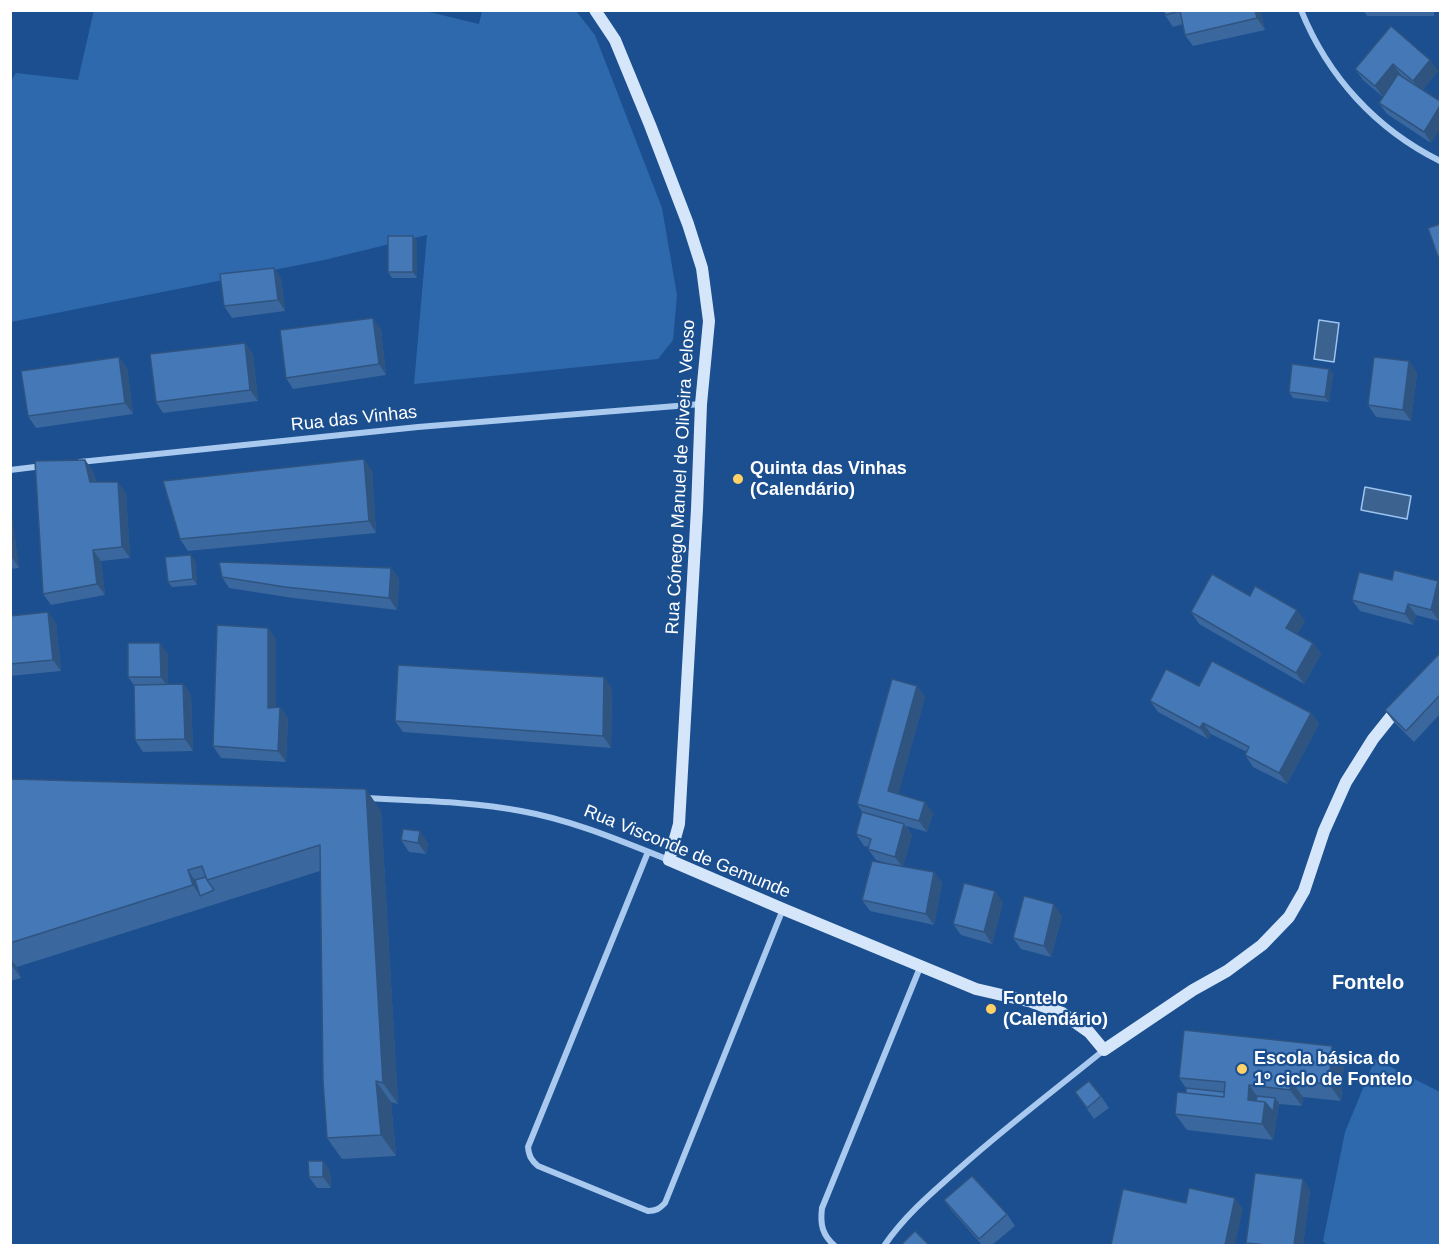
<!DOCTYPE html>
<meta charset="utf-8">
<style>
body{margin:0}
#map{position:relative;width:1451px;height:1256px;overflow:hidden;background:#1b4f8f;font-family:Arial,sans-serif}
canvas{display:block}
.frame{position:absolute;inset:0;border:12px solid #fff;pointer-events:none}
</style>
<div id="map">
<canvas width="1451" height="1256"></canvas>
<div class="frame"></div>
</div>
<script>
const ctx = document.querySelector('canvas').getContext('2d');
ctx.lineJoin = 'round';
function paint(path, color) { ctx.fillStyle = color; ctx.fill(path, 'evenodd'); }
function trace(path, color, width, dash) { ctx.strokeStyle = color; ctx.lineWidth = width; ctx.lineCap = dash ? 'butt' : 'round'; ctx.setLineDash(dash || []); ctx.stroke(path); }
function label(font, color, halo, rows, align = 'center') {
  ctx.font = font + ' Arial,sans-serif'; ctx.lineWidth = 4.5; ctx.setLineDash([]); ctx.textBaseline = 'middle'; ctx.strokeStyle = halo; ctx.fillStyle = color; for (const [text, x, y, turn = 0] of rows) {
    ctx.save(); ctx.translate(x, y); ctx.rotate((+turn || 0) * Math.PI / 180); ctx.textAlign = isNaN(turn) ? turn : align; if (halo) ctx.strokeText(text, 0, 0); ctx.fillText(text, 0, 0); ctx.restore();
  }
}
const green = new Path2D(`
 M94,10H421L479,24L482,11H576L595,35L662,208L677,295L673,340L658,359L414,384L427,235L324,260L11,322V81L16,73L78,80Z
 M1375,1059L1440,1092V1245L1328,1246L1323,1241L1345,1132Z`);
const water = new Path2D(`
 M1319,320L1339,323L1334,362L1314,359Z
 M1365,487L1411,496L1407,519L1361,510Z`);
const street = new Path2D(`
 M1301,10C1328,77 1376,129 1440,161
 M80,462L418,427L701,404
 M10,470L43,466
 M365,798C417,801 469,801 521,811C572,820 621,841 669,860
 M648,852L528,1147C529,1156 531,1160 538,1166L648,1211C656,1211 659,1209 665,1203L783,909
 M835,1246C822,1235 820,1224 822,1208L921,965
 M884,1246C905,1215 934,1191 961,1167C1007,1126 1056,1089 1104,1050`);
const secondary = new Path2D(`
 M595,10L615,40L650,125L688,224L702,268L709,321L701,404L697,509L679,824L669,860L783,909L976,989L1032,1002L1062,1013L1089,1032L1104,1050L1193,990L1227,971L1262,945L1289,917L1304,891L1324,831L1346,782L1373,739L1401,704`);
const wall = new Path2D(`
 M1164,10H1260L1265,30L1193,46L1185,35L1183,24L1173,27L1165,15Z
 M1363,10H1434V16H1367Z
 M1430,60L1438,71L1423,89L1431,143L1387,114L1379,103L1383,97L1363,80L1355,69Z
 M413,236L417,241V278H392L388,272Z
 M274,268L281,279L285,311L232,318L224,306Z
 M381,329L386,375L293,389L286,378Z
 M245,343L253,354L258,401L163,413L156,402Z
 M119,357L127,368L133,414L36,428L28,416Z
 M1409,361L1417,373L1411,421L1376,417L1368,405Z
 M1329,369L1333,374L1329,402L1293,398L1289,392Z
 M85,460L93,471L96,482L126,493L130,558L101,561L105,595L51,605L43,594Z
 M372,470L376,533L188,551L180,539Z
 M10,505L19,568L10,569Z
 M195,560L197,585L172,587L168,582Z
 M391,568L399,579L397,610L293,598L229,588L222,577Z
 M1392,580L1440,585L1439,621L1416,615L1413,625L1360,611L1352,600Z
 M1250,596L1305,621L1297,634L1313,643L1321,654L1304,684L1199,624L1191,612Z
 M10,616L56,623L61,671L10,676Z
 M268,628L276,640V708L280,707L288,718L286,762L221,758L213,746Z
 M1440,653V714L1414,742L1393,721L1385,710Z
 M168,654V684H183L191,695L193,751L143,752L135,740L134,685L128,677Z
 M917,686L925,697L898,794L933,813L927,832L906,826L912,835L903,867L934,872L942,883L934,925L870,911L862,900L889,864L876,860L868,849L869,847L864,846L856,834L863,813L857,804Z
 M1199,686L1311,713L1319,724L1287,784L1253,767L1245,755L1247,752L1211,734L1208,739L1158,712L1150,701Z
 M612,688L611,748L403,732L395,721Z
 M10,779L381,811L398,1104L391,1102L396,1156L342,1159L327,1138L320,871L17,967L21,978L10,981Z
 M401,840L428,843L426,854L409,852Z
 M1003,902L992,944L961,935L953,924Z
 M1062,916L1051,957L1021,949L1013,938Z
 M1344,1062L1341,1101L1303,1097L1302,1106L1279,1104L1273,1140L1187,1130L1175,1114L1186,1093V1088L1179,1078Z
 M1075,1092L1101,1096L1109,1108L1094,1119Z
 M323,1161L330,1172L331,1188H317L309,1177Z
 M1303,1179L1310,1191L1303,1245H1248L1246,1243Z
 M944,1200L1007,1214L1015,1226L992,1245H982L952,1211Z`);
const shadedWall = new Path2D(`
 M1255,10H1260L1265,30L1257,18Z
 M1430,60L1438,71L1421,92L1413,81Z
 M1393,64L1401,75L1383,97L1375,86Z
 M1440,106V129L1431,143L1424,132Z
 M413,236L417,241V278L413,272Z
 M274,268L281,279L285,311L278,300Z
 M373,318L381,329L386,375L379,364Z
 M245,343L253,354L258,401L250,390Z
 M10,353L13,367L10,363Z
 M119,357L127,368L133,414L125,403Z
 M1409,361L1417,373L1411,421L1403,410Z
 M1329,369L1333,374L1329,402L1325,397Z
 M364,459L372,470L376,533L369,521Z
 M85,460L93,471L98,494L90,482Z
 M118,482L126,493L130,558L122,547Z
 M11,505L19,568L11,556L10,552Z
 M93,550L101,561L105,595L97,584Z
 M191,555L195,560L197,585L193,579Z
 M391,568L399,579L397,610L389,598Z
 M1438,581L1440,585V613L1439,621L1431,610Z
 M1408,604L1416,615L1413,625L1405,614Z
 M1297,610L1305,621L1294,639L1286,628Z
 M48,612L56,623L61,671L53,660Z
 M268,628L276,640V720L268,708Z
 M160,643L168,654V688L161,677Z
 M1313,643L1321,654L1304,684L1296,673Z
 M604,677L612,688L611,748L603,736Z
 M183,684L191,695L193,751L185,739Z
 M917,686L925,697L896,803L888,791Z
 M280,707L288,718L286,762L278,751Z
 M1311,713L1319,724L1287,784L1279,773Z
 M1203,723L1211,734L1208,739L1200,728Z
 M366,789L381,811L398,1104L383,1083Z
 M925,802L933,813L927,832L919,821Z
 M904,824L912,835L903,868L895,857Z
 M420,831L428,843L426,854L418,843Z
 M188,870L203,892L200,896L193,885Z
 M934,872L942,883L934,925L926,914Z
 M995,891L1003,902L992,944L984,932Z
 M1054,904L1062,916L1051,957L1044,946Z
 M10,958L17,967L21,978L10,963Z
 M1332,1046L1344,1062L1341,1101L1329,1084Z
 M376,1081L391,1102L396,1156L381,1135Z
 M1291,1081L1303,1097L1302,1106L1290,1090Z
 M1249,1085L1261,1102L1248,1100Z
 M1275,1098L1279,1103L1273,1140L1262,1124L1265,1102Z
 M323,1161L330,1172L331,1188L323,1177Z
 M1303,1179L1310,1191L1303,1245H1294Z
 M1235,1198L1243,1209L1235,1245H1225Z`);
const building = new Path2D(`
 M1164,10H1255L1257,18L1185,35L1180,11L1165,15Z
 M1391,26L1430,60L1413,81L1393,64L1375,86L1355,69Z
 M1398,74L1440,101V106L1424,132L1379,103Z
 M1440,224V256L1438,257L1428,228Z
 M388,236H413V272H388Z
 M274,268L278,300L224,306L220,274Z
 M373,318L379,364L286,378L280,330Z
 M245,343L250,390L156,402L150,354Z
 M119,357L125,403L28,416L21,371Z
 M1374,357L1409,361L1403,410L1368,405Z
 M1292,364L1329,369L1325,397L1289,392Z
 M364,459L369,521L180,539L163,481Z
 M85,460L90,482H118L122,547L93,550L97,584L43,594L35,461Z
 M191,555L193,579L168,582L165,557Z
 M219,562L391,568L389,598L285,587L222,577Z
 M1394,570L1438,581L1431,610L1408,604L1405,614L1352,600L1359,572L1392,580Z
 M1212,574L1250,596L1255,586L1297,610L1286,628L1313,643L1296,673L1191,612Z
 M48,612L53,660L10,664V616Z
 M217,625L268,628V708L280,707L278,751L213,746Z
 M128,643H160L161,677H128Z
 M1440,653V695L1406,731L1385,710Z
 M1212,661L1311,713L1279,773L1245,755L1249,747L1203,723L1200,728L1150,701L1166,669L1199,686Z
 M398,665L604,677L603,736L395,721Z
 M892,679L917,686L888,791L925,802L919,821L857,804Z
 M183,684L185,739L135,740L134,685Z
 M10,779L366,789L383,1083L376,1081L381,1135L327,1138L323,1081L320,845L207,880L202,866L188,870L193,885L10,943Z
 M862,812L904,824L895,857L868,849L871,839L856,834Z
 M403,829L420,831L418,843L401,840Z
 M872,861L934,872L926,914L862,900Z
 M206,877L207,880L214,890L200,896L195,880Z
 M964,883L995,891L984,932L953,924Z
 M1024,896L1054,904L1044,946L1013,938Z
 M1184,1030L1332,1046L1329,1084L1291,1081L1290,1090L1249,1085L1248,1100L1265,1102L1262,1124L1175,1114L1177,1092L1224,1097L1225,1082L1179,1078Z
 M1089,1081L1101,1096L1087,1108L1075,1092Z
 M1186,1088L1224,1092V1097L1186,1093Z
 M1257,1096L1275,1098L1273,1112L1265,1102L1256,1101Z
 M308,1161H323V1177H309Z
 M1255,1173L1303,1179L1294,1245H1267L1246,1243Z
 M972,1176L1007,1214L979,1239L944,1200Z
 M1189,1188L1235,1198L1225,1245H1111L1123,1189L1186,1203Z
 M915,1231L929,1245H901Z`);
const markers = [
 [738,479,6,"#ffd166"],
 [991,1009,6,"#ffd166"],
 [1242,1069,6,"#ffd166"]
];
const streetNames = [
 ["Rua das Vinhas",354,419,-6],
 ["Rua Cónego Manuel de Oliveira Veloso",681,477,-87],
 ["Rua Visconde de Gemunde",687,852,22]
];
const poiNames = [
 ["Quinta das Vinhas",750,469],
 ["(Calendário)",750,490],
 ["Fontelo",1003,999],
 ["(Calendário)",1003,1020],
 ["Escola básica do",1254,1059],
 ["1º ciclo de Fontelo",1254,1080]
];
const neighbourhoodNames = [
 ["Fontelo",1368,983]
];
paint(green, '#2e69ad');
paint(water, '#3c6290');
trace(water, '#9cc4f0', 1.5);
trace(street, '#a9c9ee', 6);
trace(secondary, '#d6e6fa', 12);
paint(wall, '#3a679d');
paint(shadedWall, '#305480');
paint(building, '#4478b7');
trace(building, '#305480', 1.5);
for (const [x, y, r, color] of markers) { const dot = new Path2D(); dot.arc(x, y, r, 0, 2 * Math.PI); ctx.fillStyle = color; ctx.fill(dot); trace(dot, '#1b4f8f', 2); }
label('18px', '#fff', '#1b4f8f', streetNames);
label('bold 18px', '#fff', '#1b4f8f', poiNames, 'left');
label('bold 20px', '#fff', '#1b4f8f', neighbourhoodNames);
</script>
